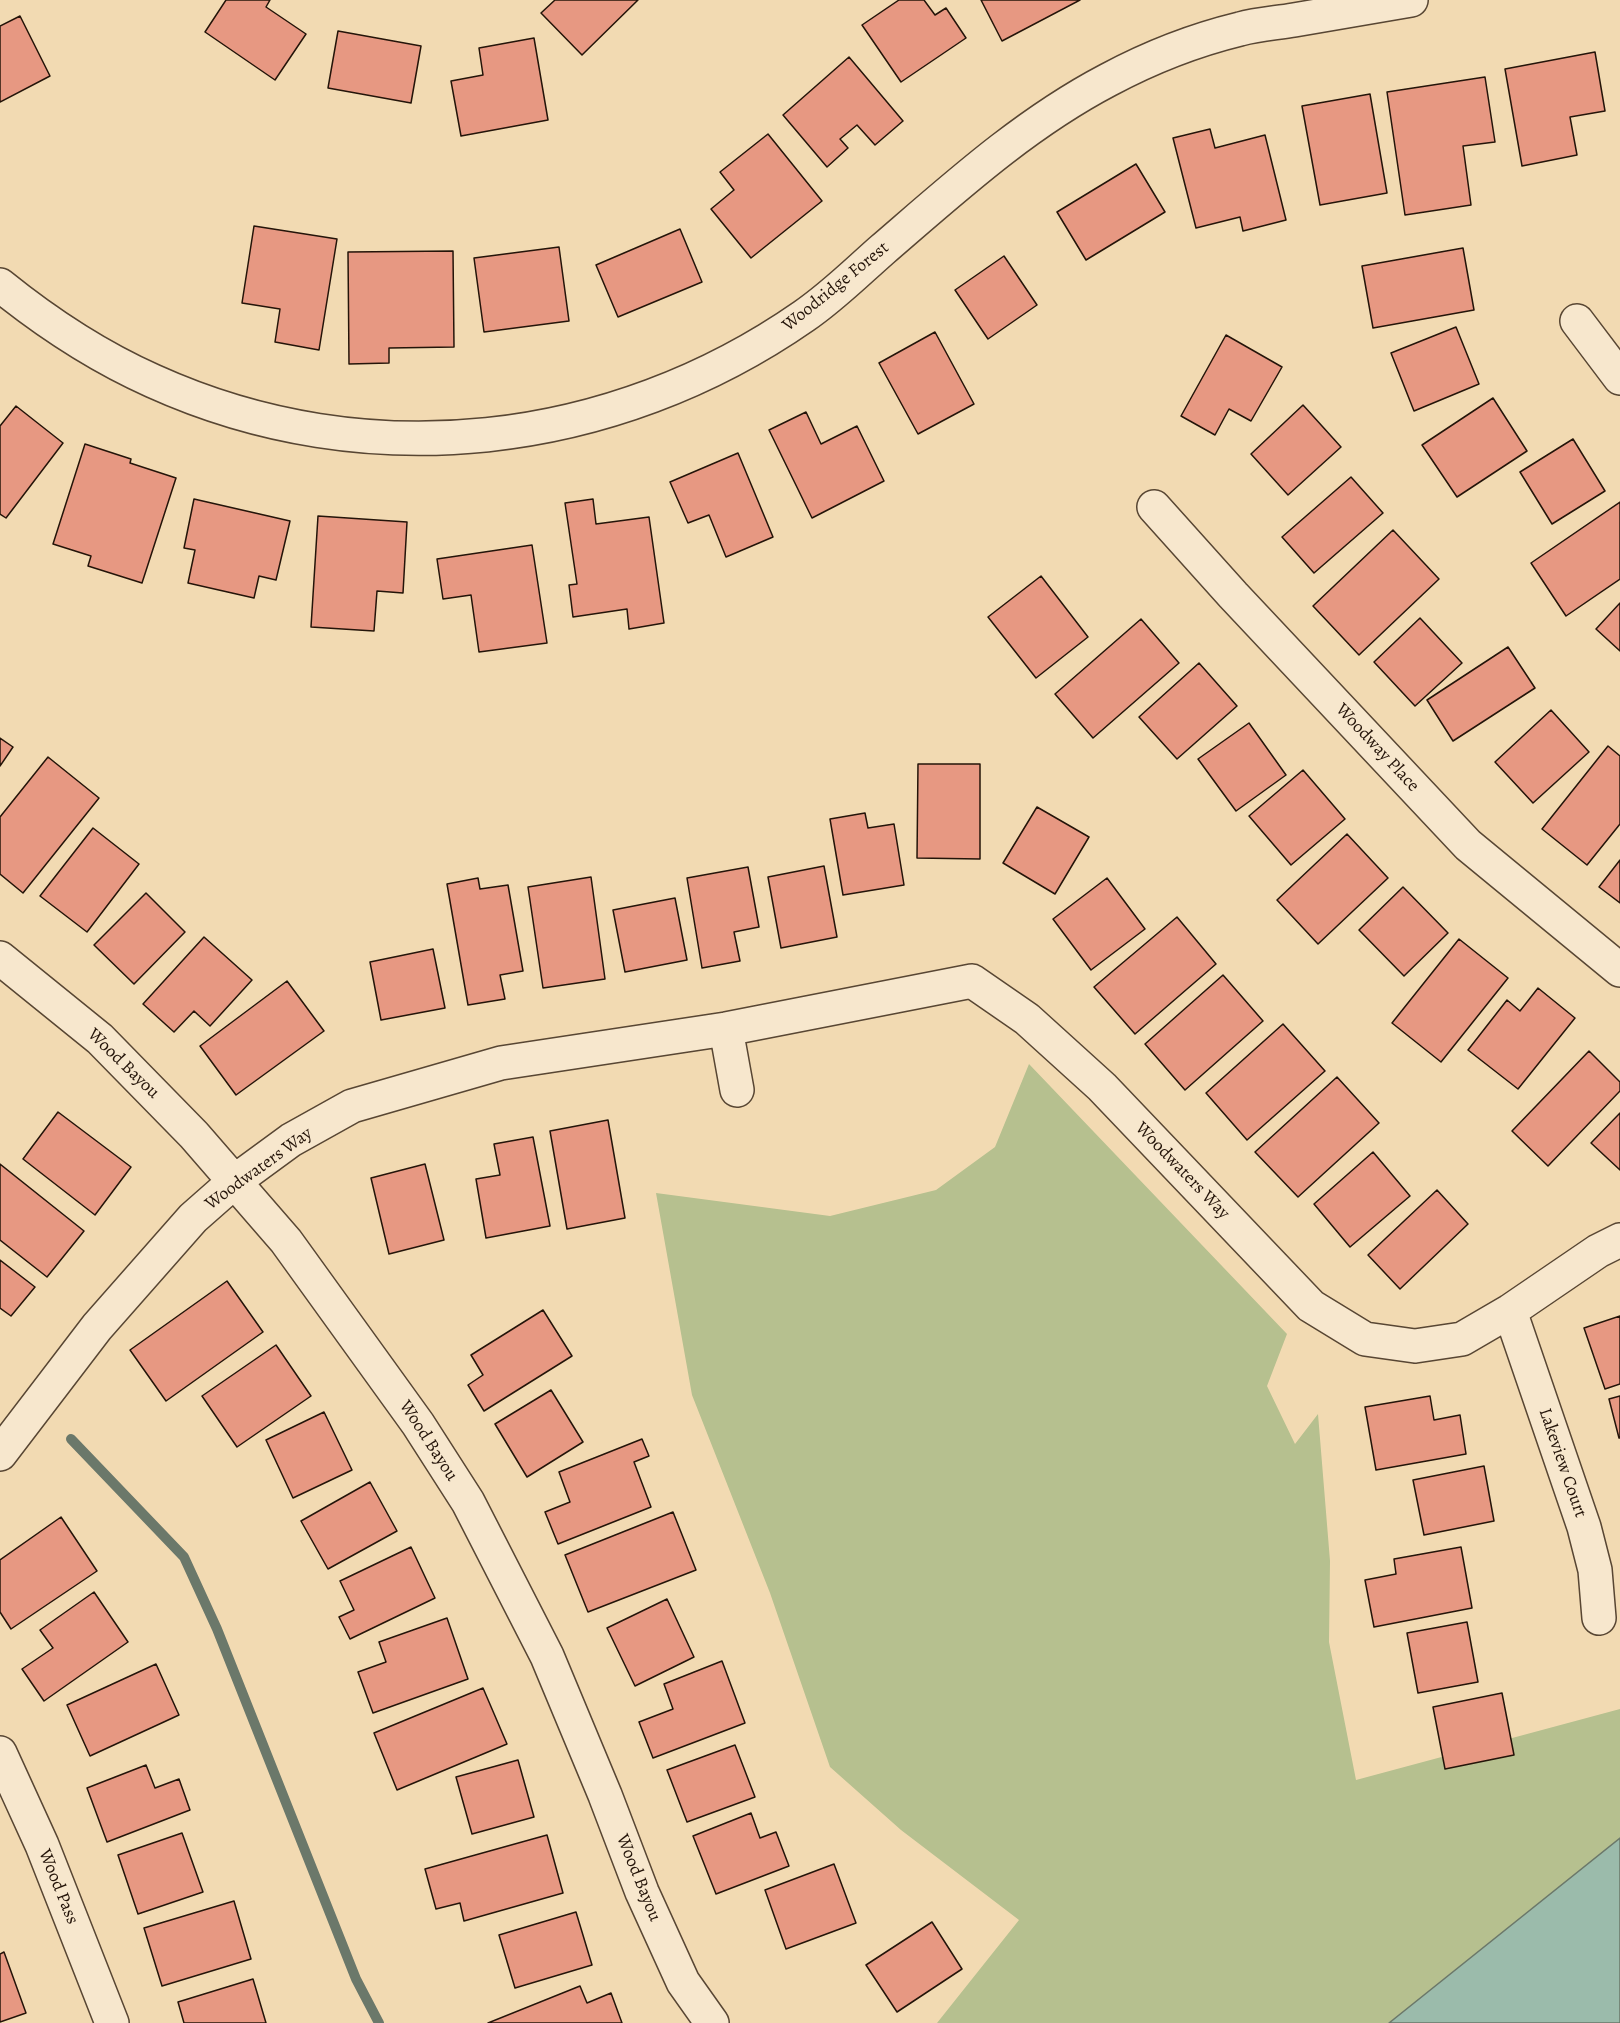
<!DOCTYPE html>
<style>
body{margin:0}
canvas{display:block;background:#f2dab2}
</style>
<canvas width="1620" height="2023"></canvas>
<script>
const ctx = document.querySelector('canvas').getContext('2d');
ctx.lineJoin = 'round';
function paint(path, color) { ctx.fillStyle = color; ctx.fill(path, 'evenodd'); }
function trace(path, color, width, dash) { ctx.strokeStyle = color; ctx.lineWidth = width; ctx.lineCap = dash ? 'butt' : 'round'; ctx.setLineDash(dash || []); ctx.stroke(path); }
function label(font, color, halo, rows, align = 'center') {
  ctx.font = font + ' Alegreya,serif'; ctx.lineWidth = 4.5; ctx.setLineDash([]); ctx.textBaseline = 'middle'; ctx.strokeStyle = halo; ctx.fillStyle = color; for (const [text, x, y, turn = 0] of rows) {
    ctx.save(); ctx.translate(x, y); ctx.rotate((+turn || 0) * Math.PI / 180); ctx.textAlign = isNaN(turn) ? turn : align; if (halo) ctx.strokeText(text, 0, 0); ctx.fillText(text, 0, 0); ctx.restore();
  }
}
const green = new Path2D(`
 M1029,1064L1287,1334L1267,1386L1295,1444L1318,1414L1330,1561L1329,1642L1356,1780L1620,1709V1838L1389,2023H937L1019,1920L901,1830L830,1767L770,1593L692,1395L656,1193L830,1216L936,1190L995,1147Z`);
const water = new Path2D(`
 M1620,1838V2023H1389Z`);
const stream = new Path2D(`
 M71,1439L184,1557L217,1629L356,1979L379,2023`);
const building = new Path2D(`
 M226,0H270L266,7L306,34L275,80L205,32Z
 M555,0H638L582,55L541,13Z
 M899,0H924L935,15L946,8L966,38L901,82L862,25Z
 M981,0H1080L1002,41Z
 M20,16L50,76L0,102V26Z
 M338,31L421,46L411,103L328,88Z
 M534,38L548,120L461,136L451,81L483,75L479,48Z
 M1595,52L1605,111L1570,117L1577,155L1522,166L1505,69Z
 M849,57L903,121L875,145L857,125L840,139L848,148L827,167L783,115Z
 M1485,77L1495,142L1463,146L1471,205L1405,215L1387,92Z
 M1370,94L1387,193L1320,205L1302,106Z
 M1210,129L1215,148L1265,135L1286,220L1243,231L1240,217L1196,228L1173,138Z
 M768,134L822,201L751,258L711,209L734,190L720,172Z
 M1136,164L1165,212L1086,260L1057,212Z
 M254,226L337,239L319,350L275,342L280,309L242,303Z
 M680,229L702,282L618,317L596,265Z
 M559,247L569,321L484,332L474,258Z
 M1463,248L1474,310L1373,328L1362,266Z
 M453,251L454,347L389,348V363L349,364L348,252Z
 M1004,256L1037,305L988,339L955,290Z
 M1456,327L1479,384L1414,411L1391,353Z
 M935,332L974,404L918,434L879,363Z
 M1226,335L1282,367L1251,421L1229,409L1215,435L1181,416Z
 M1493,398L1527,451L1457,497L1422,445Z
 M1303,405L1341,447L1288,495L1251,454Z
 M16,406L63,443L6,518L0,514V426Z
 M806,412L821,444L857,426L884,481L812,518L769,430Z
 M1573,439L1605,491L1552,524L1520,472Z
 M85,444L131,459L130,463L176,478L142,583L88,566L91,556L53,544Z
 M738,453L773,537L726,557L709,515L688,523L670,482Z
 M1351,477L1383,513L1314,573L1282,537Z
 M194,499L290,521L276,580L259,576L254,598L188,583L195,550L184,548Z
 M593,499L596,524L649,517L664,623L629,629L627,609L573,617L569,585L577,584L565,503Z
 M1620,502V579L1566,616L1531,563Z
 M318,516L407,522L403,593L377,591L374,631L311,627Z
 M1393,530L1439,579L1359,655L1313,606Z
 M532,545L547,643L479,652L471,595L443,599L437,559Z
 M1041,576L1088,637L1036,678L988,617Z
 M1620,603V651L1596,629Z
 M1420,618L1462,663L1415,706L1374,662Z
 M1141,619L1179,663L1093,738L1055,694Z
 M1508,647L1535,688L1453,741L1427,700Z
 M1199,663L1237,706L1177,759L1139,717Z
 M1551,710L1589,752L1533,803L1495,762Z
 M1249,723L1286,775L1236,811L1198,759Z
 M0,738L13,747L0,766Z
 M1608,746L1620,756V824L1587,865L1542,829Z
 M48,757L99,798L23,893L0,874V817Z
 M918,764H980V859L917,858Z
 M1303,770L1345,819L1291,865L1249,816Z
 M1037,807L1089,837L1055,894L1003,863Z
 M865,813L868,828L894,824L904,885L843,895L830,819Z
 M93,828L139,864L87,932L40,896Z
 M1347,834L1388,878L1318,944L1277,900Z
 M1620,860V903L1599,887Z
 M824,866L837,937L781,948L768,877Z
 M748,867L759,927L734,932L740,961L702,968L687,878Z
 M591,877L605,979L543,988L528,887Z
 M478,878L480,889L508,885L523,971L500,975L505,999L468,1005L447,884Z
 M1107,878L1145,929L1091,970L1053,919Z
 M1403,887L1448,933L1404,976L1359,930Z
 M146,893L185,932L134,984L94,945Z
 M675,898L687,960L625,972L613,910Z
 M1177,917L1216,964L1135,1034L1094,987Z
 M204,937L252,980L210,1026L194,1011L174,1032L143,1004Z
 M1459,939L1508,978L1441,1062L1392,1023Z
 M433,949L445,1008L381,1020L370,962Z
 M1223,975L1263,1021L1185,1090L1145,1044Z
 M287,981L324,1031L236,1095L200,1046Z
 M1538,988L1575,1018L1518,1089L1468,1050L1507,1000L1520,1011Z
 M1283,1024L1325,1071L1247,1140L1206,1093Z
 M1589,1051L1620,1082V1091L1548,1166L1512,1131Z
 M1337,1077L1379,1123L1298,1197L1255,1152Z
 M58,1112L131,1167L95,1215L23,1159Z
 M1620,1113V1170L1591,1143Z
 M608,1120L625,1218L567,1229L550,1131Z
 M533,1137L550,1226L486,1238L476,1179L500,1175L494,1144Z
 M1373,1152L1410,1196L1350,1247L1314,1204Z
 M0,1164L84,1231L47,1277L0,1240Z
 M425,1164L444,1240L389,1254L371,1178Z
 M1437,1190L1468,1224L1400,1289L1368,1255Z
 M0,1260L35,1287L11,1316L0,1308Z
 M227,1281L263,1332L166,1401L130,1350Z
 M543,1310L572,1356L484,1411L468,1385L483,1375L471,1355Z
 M1620,1316V1384L1605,1389L1584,1328Z
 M276,1345L311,1396L237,1447L202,1396Z
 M551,1390L583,1442L527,1477L495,1424Z
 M1430,1396L1434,1420L1460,1415L1466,1454L1376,1470L1365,1407Z
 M1620,1396V1438H1619L1609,1399Z
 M324,1412L352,1470L293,1498L266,1440Z
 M642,1439L649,1456L634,1462L651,1507L558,1544L545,1512L570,1502L559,1472Z
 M1484,1466L1494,1521L1424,1535L1413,1480Z
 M370,1482L397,1531L328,1569L301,1521Z
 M673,1512L696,1570L588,1612L565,1555Z
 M61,1517L97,1571L11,1629L0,1612V1560Z
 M411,1547L435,1598L350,1639L339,1617L354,1610L340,1581Z
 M1461,1547L1472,1608L1374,1627L1365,1580L1396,1574L1394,1559Z
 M94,1592L128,1642L44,1701L22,1669L53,1648L40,1630Z
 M667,1599L694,1657L635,1686L607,1628Z
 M447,1618L468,1679L373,1713L358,1672L386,1662L379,1642Z
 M1467,1622L1478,1682L1418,1693L1407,1633Z
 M722,1661L745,1723L653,1758L639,1722L673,1709L664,1684Z
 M156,1664L179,1715L90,1756L67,1705Z
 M483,1688L507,1744L397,1790L374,1733Z
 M1502,1693L1514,1755L1445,1769L1433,1707Z
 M735,1745L755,1797L687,1822L667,1770Z
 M518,1760L534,1817L472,1834L456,1777Z
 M146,1765L155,1788L179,1779L190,1810L107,1842L87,1788Z
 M751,1813L760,1838L776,1832L789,1866L716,1894L693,1836Z
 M182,1833L203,1892L138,1914L118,1855Z
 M547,1835L563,1893L464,1921L460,1903L436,1909L425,1869Z
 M834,1864L856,1923L786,1949L765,1890Z
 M234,1901L251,1959L162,1986L144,1928Z
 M576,1912L592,1965L515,1988L499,1935Z
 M932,1922L962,1969L897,2012L866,1965Z
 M4,1952L26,2013L0,2022V1954Z
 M253,1979L266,2023H184L178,2002Z
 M580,1986L587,2003L611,1993L622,2023H488Z`);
const minor = new Path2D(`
 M0,285C47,323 97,356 153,381C367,478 613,449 804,316C832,297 857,272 882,250C954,188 1024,124 1108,80C1149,58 1195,40 1240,29C1258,24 1277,23 1294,20C1333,13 1372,7 1411,0
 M1577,321L1620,378
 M1154,507L1233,595L1468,845L1620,970
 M0,958L100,1039L194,1135L286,1241L418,1424L468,1502L547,1656L605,1795L642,1892L683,1982L712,2023
 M726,1029L737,1090
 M1510,1311L1584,1527L1595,1570L1599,1618
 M0,1454L97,1327L193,1218L235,1181L291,1140L352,1106L501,1063L726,1029L972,981L1027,1019L1102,1087L1311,1306L1365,1339L1415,1346L1462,1339L1510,1311L1598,1251L1620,1240
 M0,1753L42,1845L112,2023`);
const streetNames = [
 ["Woodridge Forest",836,287,-39],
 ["Woodway Place",1377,748,47],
 ["Wood Bayou",123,1064,44],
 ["Woodwaters Way",259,1169,-36],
 ["Woodwaters Way",1182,1171,46],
 ["Wood Bayou",428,1441,57],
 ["Lakeview Court",1562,1463,71],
 ["Wood Bayou",638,1878,68],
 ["Wood Pass",58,1887,68]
];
paint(green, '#b6c08f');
paint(water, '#9bbbab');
trace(water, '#6b786a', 1.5);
trace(stream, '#6b786a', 10);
paint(building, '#e79882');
trace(building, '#241409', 1.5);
trace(minor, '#584633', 36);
trace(minor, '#f7e7cd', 33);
label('18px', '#241409', '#f7e7cd', streetNames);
</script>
